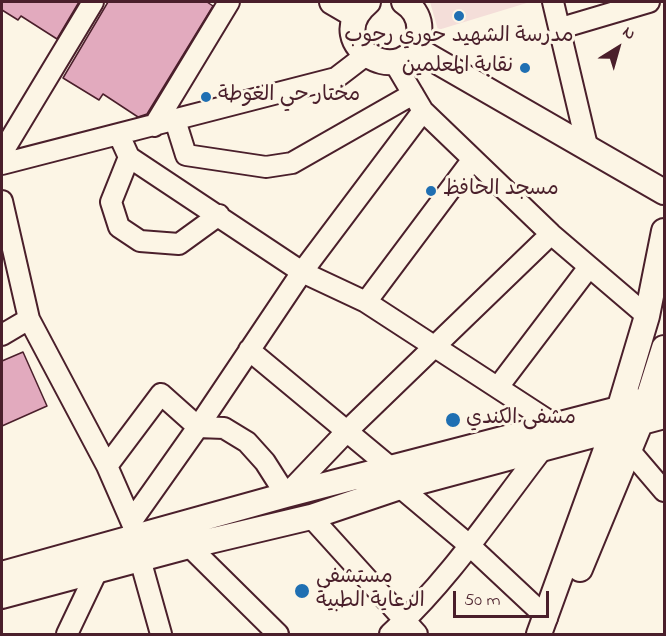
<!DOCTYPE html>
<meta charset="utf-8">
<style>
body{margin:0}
#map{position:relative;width:666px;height:636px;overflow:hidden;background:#fcf5e5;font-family:"Indie Flower",sans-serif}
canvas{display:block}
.frame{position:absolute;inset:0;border:3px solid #4a1f2b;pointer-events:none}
.north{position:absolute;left:588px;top:18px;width:60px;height:60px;-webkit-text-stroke:4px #fcf5e5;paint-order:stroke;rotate:37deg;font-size:16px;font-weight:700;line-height:24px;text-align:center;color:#4a1f2b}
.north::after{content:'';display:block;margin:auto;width:21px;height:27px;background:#4a1f2b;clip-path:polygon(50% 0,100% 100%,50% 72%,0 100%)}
.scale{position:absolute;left:453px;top:591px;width:96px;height:27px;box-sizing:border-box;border:3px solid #4a1f2b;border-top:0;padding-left:8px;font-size:18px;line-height:21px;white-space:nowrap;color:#4a1f2b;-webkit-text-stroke:4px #fcf5e5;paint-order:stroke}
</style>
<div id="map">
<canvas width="666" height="636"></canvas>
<div class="frame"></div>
<div class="north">N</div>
<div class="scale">50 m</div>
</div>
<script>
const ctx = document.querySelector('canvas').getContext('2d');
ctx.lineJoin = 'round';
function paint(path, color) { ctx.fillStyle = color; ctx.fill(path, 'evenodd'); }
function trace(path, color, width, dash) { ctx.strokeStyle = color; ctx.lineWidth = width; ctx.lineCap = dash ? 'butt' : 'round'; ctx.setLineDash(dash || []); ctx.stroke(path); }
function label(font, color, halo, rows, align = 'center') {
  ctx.font = font + ' "Indie Flower","Playpen Sans Arabic",sans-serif'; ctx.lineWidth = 6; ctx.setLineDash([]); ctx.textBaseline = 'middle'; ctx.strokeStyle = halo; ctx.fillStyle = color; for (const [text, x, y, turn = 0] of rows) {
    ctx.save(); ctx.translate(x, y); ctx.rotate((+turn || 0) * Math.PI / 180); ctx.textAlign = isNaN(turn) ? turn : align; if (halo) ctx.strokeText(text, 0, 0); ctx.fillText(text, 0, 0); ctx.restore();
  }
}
const built = new Path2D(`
 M430,2H530L438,30Z`);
const building = new Path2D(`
 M2,2H79L57,39L21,16L18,20L2,10Z
 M108,2H207L213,6L147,114L138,117L103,94L99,100L63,78Z
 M23,352L47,406L2,426V361Z`);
const minor = new Path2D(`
 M553,2L588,150
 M561,28L649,2
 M394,62L423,111L551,234L647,316
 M175,120L186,155L266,167L292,163L413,94
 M154,126L229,2
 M119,135L129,157L302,272L366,302L555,425
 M2,153L93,2
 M129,157L111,202L119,227L140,241L179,244L219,215
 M2,164L336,78L366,55
 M2,201L29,319
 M366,302L473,159
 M2,335L29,319L107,466L135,530
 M249,350L391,468
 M498,387L589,267
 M629,450L664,491
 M107,466L161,394L198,427L224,428L247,442L265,462L286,495L348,430L551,234
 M400,487L469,545L547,618
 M311,517L417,634
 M133,519L198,427L302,272L423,111
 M189,546L278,634
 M140,559L161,634
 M67,634L97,571
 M390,634C449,581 495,510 544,447`);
const major = new Path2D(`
 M332,2L356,16
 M368,2C316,46 411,94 419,34C421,20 415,9 404,2
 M414,48L664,192
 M580,569L640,424L664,348
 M2,574L286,495L618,409L664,393
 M2,596L189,546L311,517L400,487L664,416
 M539,634L613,430L647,316L664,231`);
const markers = [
 [459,16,6,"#1f6fb2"],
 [525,68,6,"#1f6fb2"],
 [206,97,6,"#1f6fb2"],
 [431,191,6,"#1f6fb2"],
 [453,420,8,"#1f6fb2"],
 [302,591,8,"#1f6fb2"]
];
const poiNames = [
 ["مدرسة الشهيد حوري رجوب",459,38,"center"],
 ["نقابة المعلمين",513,68,"right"],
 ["مختار حي الغوطة",218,97],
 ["مسجد الحافظ",443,191],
 ["مشفى الكندي",466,420],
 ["مستشفى",316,579],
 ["الرعاية الطبية",316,603]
];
paint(built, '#f4ded9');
paint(building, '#e2aabe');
trace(building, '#4a1f2b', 1.5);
trace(minor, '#4a1f2b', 24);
trace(major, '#4a1f2b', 28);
trace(minor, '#fcf5e5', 20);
trace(major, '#fcf5e5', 24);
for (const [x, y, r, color] of markers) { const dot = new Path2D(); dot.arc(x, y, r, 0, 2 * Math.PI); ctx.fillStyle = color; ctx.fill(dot); trace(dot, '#fcf5e5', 2); }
label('21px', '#4a1f2b', '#fcf5e5', poiNames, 'left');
</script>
